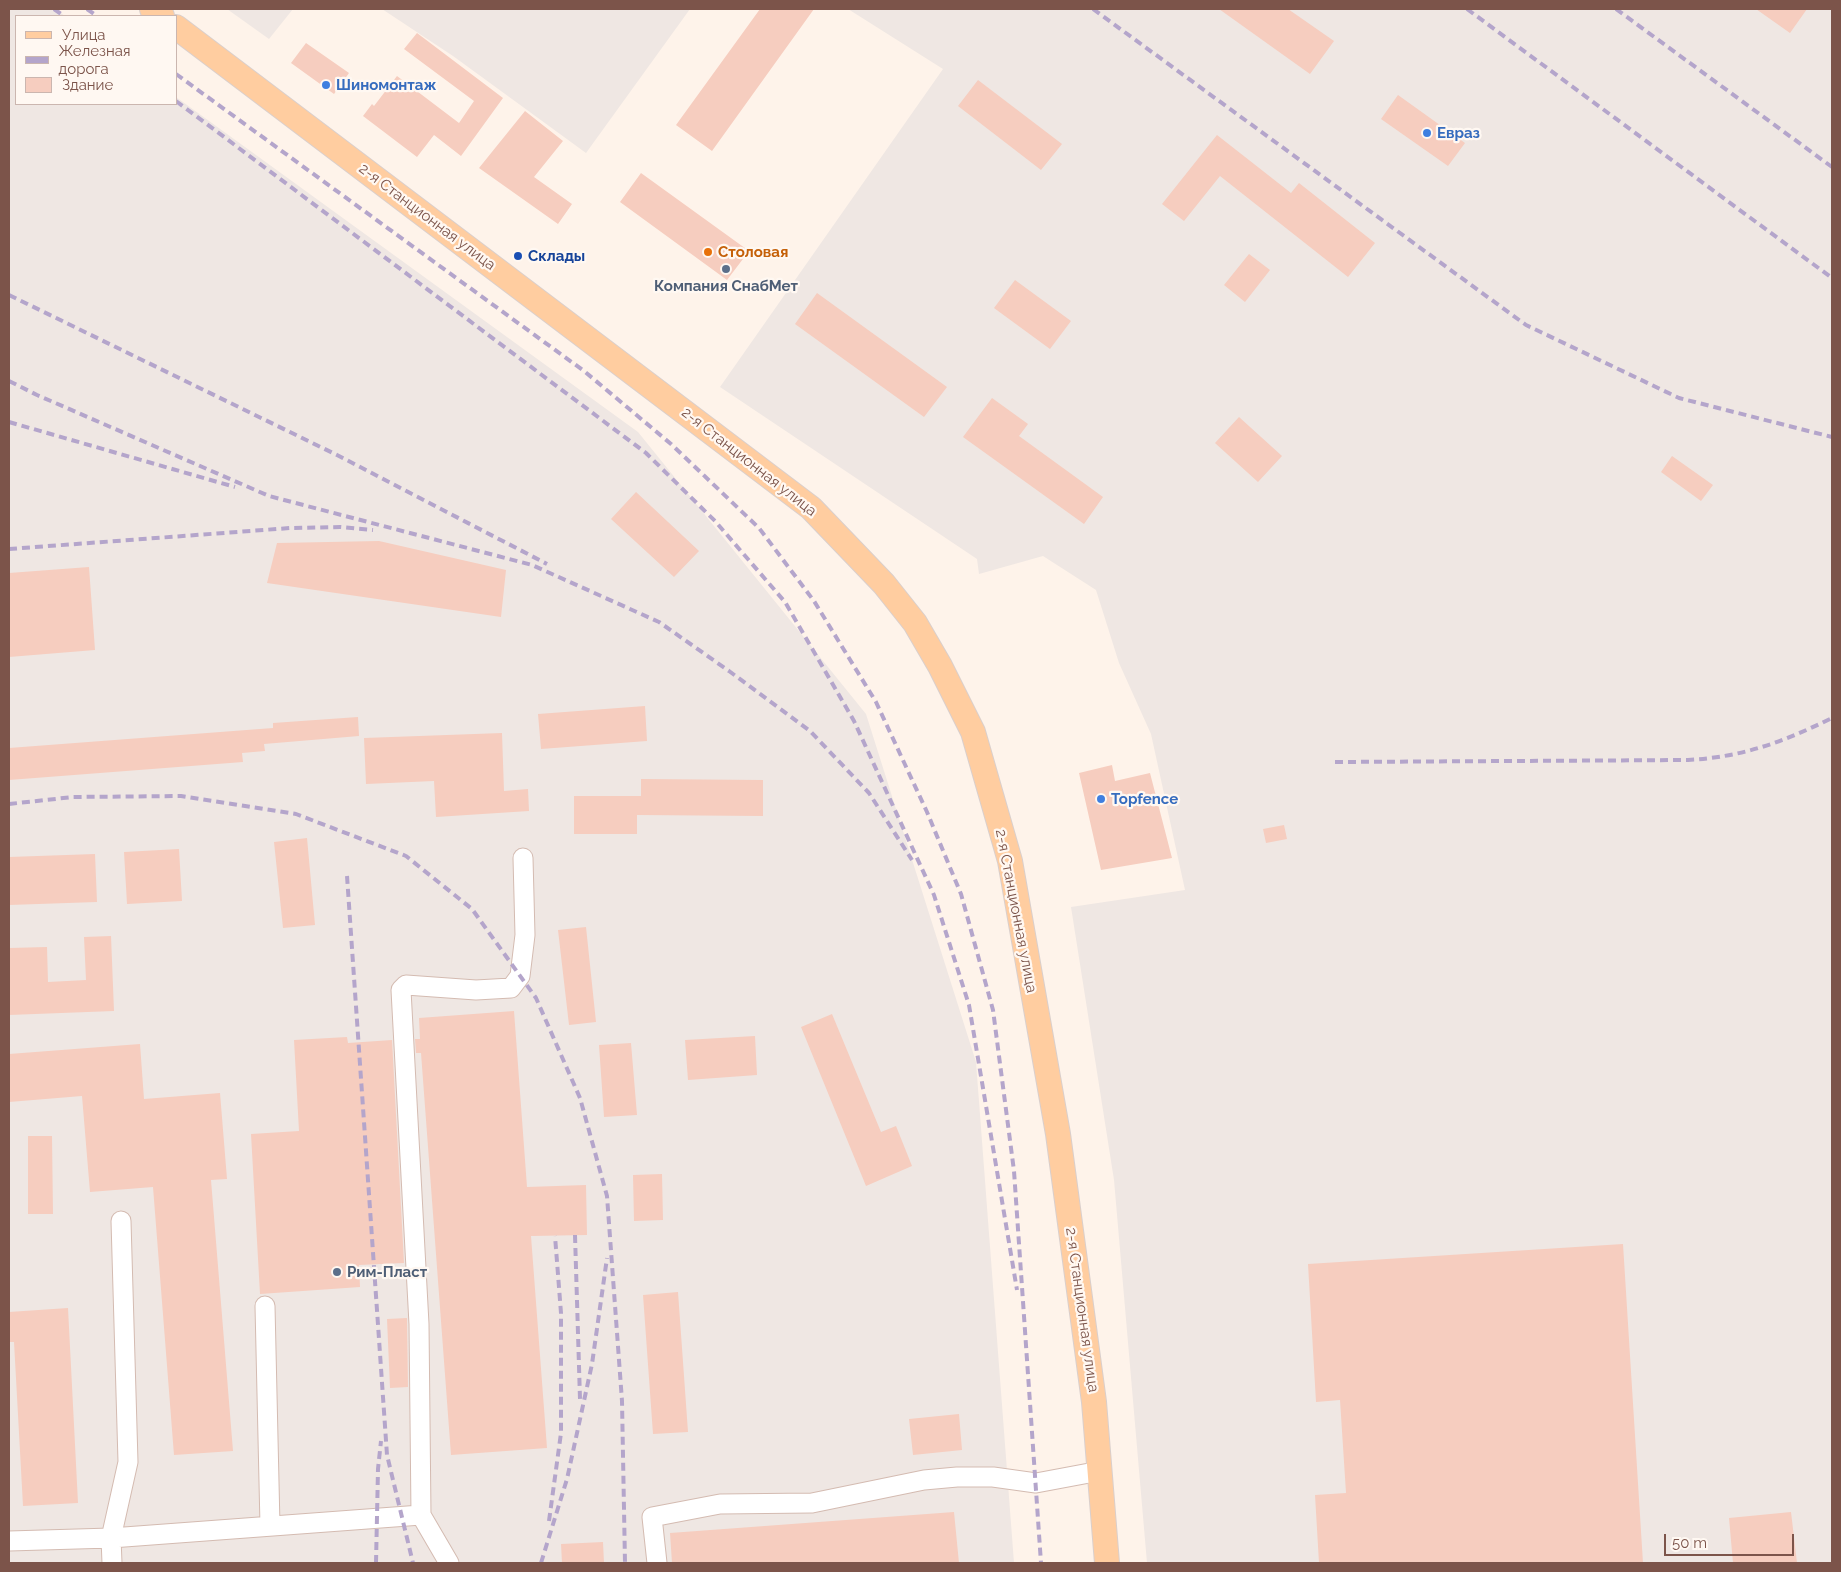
<!DOCTYPE html>
<meta charset="utf-8">
<style>
body{margin:0}
#map{position:relative;width:1841px;height:1572px;overflow:hidden;background:#fef3ea;font-family:Raleway,sans-serif}
canvas{display:block}
.frame{position:absolute;inset:0;border:10px solid #7c544a;pointer-events:none}
.legend{position:absolute;left:15px;top:15px;width:162px;height:90px;box-sizing:border-box;background:#fff8f2;border:1px solid #cbb6af;margin:0;padding:6px 9px;list-style:none;font-size:15px;color:#7c544a}
.legend li{display:flex;align-items:center;gap:10px;height:25px}
.legend b{width:25px;border:1px solid #cbb6af}
.scale{position:absolute;left:1664px;top:1534px;width:130px;height:22px;box-sizing:border-box;border:2px solid #7c544a;border-top:0;padding-left:6px;font-size:15px;line-height:18px;white-space:nowrap;color:#7c544a;-webkit-text-stroke:4px #fff8f2;paint-order:stroke}
</style>
<div id="map">
<canvas width="1841" height="1572"></canvas>
<div class="frame"></div>
<ul class="legend">
<li><b style="height:6px;background:#ffcda0"></b>Улица</li>
<li><b style="height:6px;background:#b4a5cb"></b>Железная дорога</li>
<li><b style="height:14px;background:#f6cdbf"></b>Здание</li>
</ul>
<div class="scale">50 m</div>
</div>
<script>
const ctx = document.querySelector('canvas').getContext('2d');
ctx.lineJoin = 'round';
function paint(path, color) { ctx.fillStyle = color; ctx.fill(path, 'evenodd'); }
function trace(path, color, width, dash) { ctx.strokeStyle = color; ctx.lineWidth = width; ctx.lineCap = dash ? 'butt' : 'round'; ctx.setLineDash(dash || []); ctx.stroke(path); }
function label(font, color, halo, rows, align = 'center') {
  ctx.font = font + ' Raleway,sans-serif'; ctx.lineWidth = 4.5; ctx.setLineDash([]); ctx.textBaseline = 'middle'; ctx.strokeStyle = halo; ctx.fillStyle = color; for (const [text, x, y, turn = 0] of rows) {
    ctx.save(); ctx.translate(x, y); ctx.rotate((+turn || 0) * Math.PI / 180); ctx.textAlign = isNaN(turn) ? turn : align; if (halo) ctx.strokeText(text, 0, 0); ctx.fillText(text, 0, 0); ctx.restore();
  }
}
const industrial = new Path2D(`
 M9,9H55L65,16H16V104H176V97L638,432L866,714L976,1062L1014,1563H9Z
 M227,9H293L269,39Z
 M382,9H690L586,153L453,56Z
 M848,9H1832V1563H1147L1114,1180L1071,907L1185,890L1151,734L1119,663L1096,590L1043,556L979,574L977,559L720,387L943,69Z`);
const building = new Path2D(`
 M760,9H814L712,151L676,125Z
 M1219,9H1288L1334,41L1310,74Z
 M1756,9H1807L1790,33Z
 M417,33L503,98L461,156L434,135L417,157L363,116L372,104L374,106L397,76L459,123L474,101L404,49Z
 M306,43L349,73L334,94L291,63Z
 M978,80L1062,144L1041,170L958,106Z
 M1398,95L1465,143L1448,166L1381,119Z
 M525,111L563,141L534,177L572,204L558,224L479,168Z
 M1217,135L1291,193L1299,183L1375,243L1348,277L1220,176L1184,221L1162,204Z
 M641,173L749,251L727,280L620,202Z
 M1249,254L1270,270L1245,302L1224,285Z
 M1015,280L1071,321L1050,349L994,308Z
 M817,293L947,387L924,417L795,324Z
 M992,398L1028,424L1019,436L1103,497L1084,524L963,437Z
 M1239,417L1282,456L1258,482L1215,443Z
 M1672,456L1713,485L1701,501L1661,472Z
 M636,492L699,551L674,577L611,519Z
 M379,541L506,570L501,617L267,583L277,543Z
 M89,567L95,650L9,657V573Z
 M645,706L647,741L541,749L538,714Z
 M358,717L359,736L264,744L265,751L242,753L243,762L9,780V748L273,728V723Z
 M502,733L504,791L528,789L529,811L436,817L434,781L366,784L364,738Z
 M1112,765L1115,781L1150,773L1172,858L1101,870L1079,773Z
 M641,779L763,780V816L637,815V834H574V796H641Z
 M1284,825L1287,839L1266,843L1263,829Z
 M307,838L315,925L283,928L274,842Z
 M179,849L182,901L127,904L124,852Z
 M95,854L97,902L9,905V857Z
 M586,927L596,1022L569,1025L558,930Z
 M111,936L114,1011L9,1015V948L47,947L48,982L86,980L84,937Z
 M514,1011L527,1187L586,1185L587,1235L531,1236L547,1448L451,1455L421,1053H416L415,1039H420L419,1018Z
 M832,1014L881,1132L896,1126L912,1166L866,1186L801,1027Z
 M755,1036L757,1075L688,1080L685,1040Z
 M347,1037L348,1043L392,1040L404,1263L359,1265L360,1287L260,1294L251,1134L299,1131L294,1040Z
 M631,1043L637,1115L604,1117L599,1045Z
 M140,1044L144,1099L220,1093L227,1179L211,1180L233,1451L174,1455L153,1187L90,1192L82,1096L9,1102V1054Z
 M28,1136H52L53,1214H28Z
 M662,1174L663,1220L634,1221L633,1175Z
 M1623,1244L1643,1563H1319L1315,1495L1346,1493L1340,1400L1316,1402L1308,1264Z
 M678,1292L688,1432L653,1434L643,1295Z
 M68,1308L78,1503L23,1506L14,1342H9V1312Z
 M407,1318L408,1387L390,1388L387,1319Z
 M959,1414L962,1450L913,1455L909,1419Z
 M954,1512L959,1563H672L670,1533Z
 M1791,1512L1797,1563H1733L1729,1518Z
 M603,1542L604,1563H562L561,1544Z`);
const minor = new Path2D(`
 M265,1306L270,1526
 M421,1515L419,1324L401,990L406,985L476,990L511,988L520,976L525,935L523,858
 M9,1541L111,1538L421,1515L449,1563
 M112,1563L111,1538L128,1462L121,1221
 M657,1563L652,1517L720,1504L812,1503L924,1480L957,1477H993L1036,1483L1100,1471`);
const major = new Path2D(`
 M152,9L162,16
 M176,27L811,508L884,584L915,623L940,666L973,732L1010,861L1058,1134L1094,1402L1107,1563`);
const rail = new Path2D(`
 M54,9L64,16
 M87,9L97,16
 M1093,9L1526,325L1679,398L1832,437
 M1467,9L1832,278
 M1616,9L1832,167
 M176,74L584,371L671,444L759,528L814,601L876,702L927,812L961,894L993,1010L1014,1171L1041,1563
 M176,101L646,453L715,521L785,602L854,721L934,895L969,1005L1017,1290
 M9,295L337,455L547,564
 M9,381L37,395L269,496L532,565L659,622L729,671L810,731L869,793L912,860
 M9,422L235,487
 M9,549L290,528L340,527L373,530
 M1335,762L1688,760C1743,757 1783,742 1832,718
 M9,804L73,797L181,796L296,814L406,856L472,909L536,998L580,1098L607,1196L622,1401L625,1563
 M347,876L387,1455L413,1563
 M575,1235L580,1399
 M549,1521L561,1433V1313L555,1236
 M376,1563L378,1469L381,1441
 M541,1563L567,1479L592,1364L607,1258`);
const markers = [
 [326,85,5,"#3f7fe0"],
 [1427,133,5,"#3f7fe0"],
 [708,252,5,"#e8710a"],
 [518,256,5,"#1a4fb4"],
 [726,269,5,"#5c6f8a"],
 [1101,799,5,"#3f7fe0"],
 [337,1272,5,"#5c6f8a"]
];
const shopNames = [
 ["Шиномонтаж",336,85],
 ["Евраз",1437,133],
 ["Topfence",1111,799]
];
const streetNames = [
 ["2-я Станционная улица",427,217,37],
 ["2-я Станционная улица",749,462,38],
 ["2-я Станционная улица",1016,911,79],
 ["2-я Станционная улица",1082,1310,82]
];
const foodNames = [
 ["Столовая",718,252]
];
const transitNames = [
 ["Склады",528,256]
];
const serviceNames = [
 ["Компания СнабМет",726,286],
 ["Рим-Пласт",347,1272,"left"]
];
paint(industrial, '#efe7e3');
paint(building, '#f6cdbf');
trace(minor, '#d4bbb1', 21);
trace(major, '#dacfcc', 26);
trace(minor, '#fff', 19);
trace(major, '#ffcda0', 24);
trace(rail, '#b4a5cb', 4, [8, 5]);
for (const [x, y, r, color] of markers) { const dot = new Path2D(); dot.arc(x, y, r, 0, 2 * Math.PI); ctx.fillStyle = color; ctx.fill(dot); trace(dot, '#fff8f2', 2); }
label('bold 15px', '#366cbe', '#fff8f2', shopNames, 'left');
label('15px', '#7c544a', '#fff8f2', streetNames);
label('bold 15px', '#c56008', '#fff8f2', foodNames, 'left');
label('bold 15px', '#164399', '#fff8f2', transitNames, 'left');
label('bold 15px', '#4e5e75', '#fff8f2', serviceNames);
</script>
